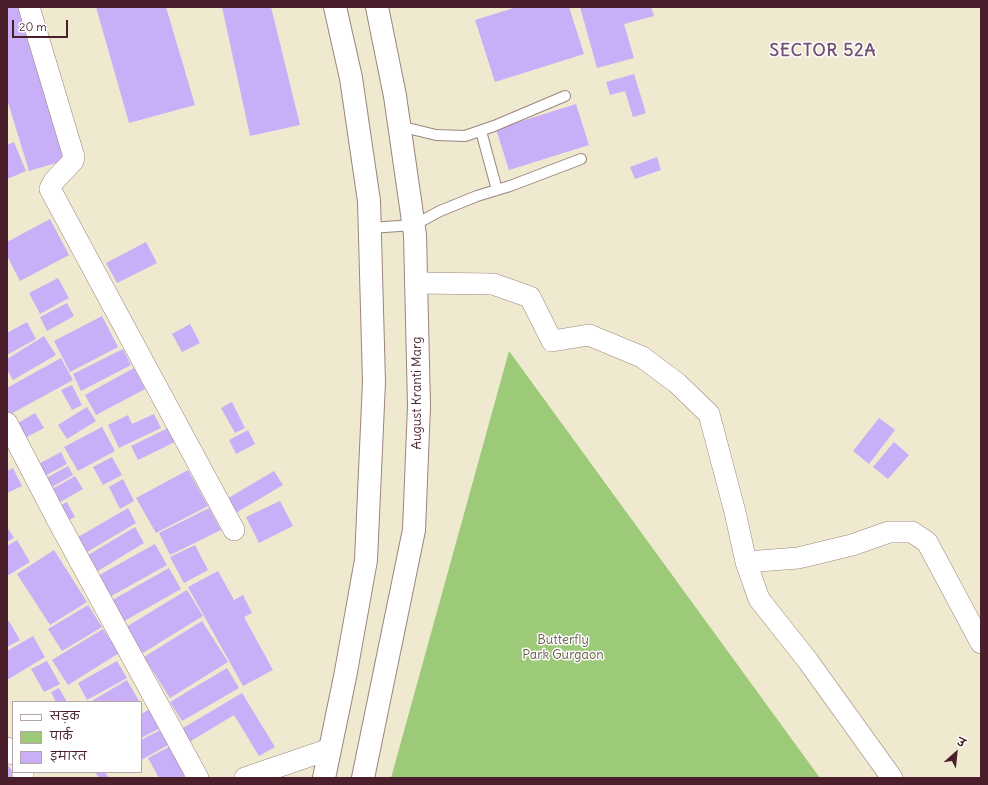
<!DOCTYPE html>
<meta charset="utf-8">
<style>
body{margin:0}
#map{position:relative;width:988px;height:785px;overflow:hidden;background:#efe9cf;font-family:Delius,"Playpen Sans Deva",sans-serif}
canvas{display:block}
.frame{position:absolute;inset:0;border:8px solid #4a1f2b;pointer-events:none}
.legend{position:absolute;left:12px;top:701px;width:130px;height:72px;box-sizing:border-box;background:#fff;border:1px solid #b7a5aa;margin:0;padding:5px 7px;list-style:none;font-size:12px;color:#4a1f2b}
.legend li{display:flex;align-items:center;gap:8px;height:20px}
.legend b{width:20px;border:1px solid #b7a5aa}
.north{position:absolute;left:936px;top:733px;width:40px;height:40px;-webkit-text-stroke:3px #fff;paint-order:stroke;rotate:27deg;font-size:11px;font-weight:700;line-height:16px;text-align:center;color:#4a1f2b}
.north::after{content:'';display:block;margin:auto;width:14px;height:18px;background:#4a1f2b;clip-path:polygon(50% 0,100% 100%,50% 72%,0 100%)}
.scale{position:absolute;left:12px;top:20px;width:56px;height:18px;box-sizing:border-box;border:2px solid #4a1f2b;border-top:0;padding-left:5px;font-size:12px;line-height:14px;white-space:nowrap;color:#4a1f2b;-webkit-text-stroke:3px #fff;paint-order:stroke}
</style>
<div id="map">
<canvas width="988" height="785"></canvas>
<div class="frame"></div>
<ul class="legend">
<li><b style="height:5px;background:#fff"></b>सड़क</li>
<li><b style="height:11px;background:#9cca78"></b>पार्क</li>
<li><b style="height:11px;background:#c9aff8"></b>इमारत</li>
</ul>
<div class="north">उ</div>
<div class="scale">20 m</div>
</div>
<script>
const ctx = document.querySelector('canvas').getContext('2d');
ctx.lineJoin = 'round';
function paint(path, color) { ctx.fillStyle = color; ctx.fill(path, 'evenodd'); }
function trace(path, color, width, dash) { ctx.strokeStyle = color; ctx.lineWidth = width; ctx.lineCap = dash ? 'butt' : 'round'; ctx.setLineDash(dash || []); ctx.stroke(path); }
function label(font, color, halo, rows, align = 'center') {
  ctx.font = font + ' Delius,sans-serif'; ctx.lineWidth = 3; ctx.setLineDash([]); ctx.textBaseline = 'middle'; ctx.strokeStyle = halo; ctx.fillStyle = color; for (const [text, x, y, turn = 0] of rows) {
    ctx.save(); ctx.translate(x, y); ctx.rotate((+turn || 0) * Math.PI / 180); ctx.textAlign = isNaN(turn) ? turn : align; if (halo) ctx.strokeText(text, 0, 0); ctx.fillText(text, 0, 0); ctx.restore();
  }
}
const green = new Path2D(`
 M509,351L820,778H391Z`);
const building = new Path2D(`
 M19,7L66,160L29,171L7,99V8Z
 M96,7H166L195,105L129,123Z
 M222,7H271L300,125L250,136Z
 M517,7H569L584,54L495,82L475,20Z
 M580,7H651L654,16L624,24L634,58L597,68Z
 M634,74L646,113L633,117L625,91L610,95L606,82Z
 M576,104L589,145L509,170L496,129Z
 M14,142L26,171L7,179V145Z
 M657,157L661,170L635,179L630,167Z
 M50,219L69,255L20,281L7,256V242Z
 M146,242L157,263L117,283L106,263Z
 M58,278L69,298L40,314L29,293Z
 M67,303L74,316L47,331L40,317Z
 M102,316L118,347L70,372L54,341Z
 M27,322L36,339L7,355V333Z
 M190,324L200,343L182,352L172,334Z
 M44,336L56,355L13,380L7,369V359Z
 M123,349L131,365L81,391L73,374Z
 M61,358L73,380L7,416V388Z
 M134,368L145,389L96,415L85,395Z
 M72,385L82,405L72,410L61,390Z
 M232,402L245,428L235,433L221,408Z
 M87,407L96,421L67,439L58,425Z
 M35,413L44,428L23,439L15,425Z
 M154,414L161,428L119,448L108,425L128,415L132,424Z
 M879,418L895,430L869,464L853,451Z
 M102,427L115,451L78,471L64,447Z
 M168,428L175,442L138,460L131,446Z
 M248,430L255,444L236,454L229,440Z
 M894,442L909,455L888,479L873,467Z
 M61,452L67,464L39,479L33,467Z
 M112,457L122,475L103,485L93,467Z
 M68,466L73,475L47,490L41,481Z
 M13,468L22,486L7,493V471Z
 M188,470L208,506L156,533L136,498Z
 M274,471L283,485L234,514L225,500Z
 M75,476L83,489L55,505L47,492Z
 M123,479L134,501L120,509L109,487Z
 M280,501L293,526L259,543L246,517Z
 M67,502L75,517L63,523L55,508Z
 M128,508L136,523L82,555L73,540Z
 M209,508L221,530L170,555L159,533Z
 M7,527L14,538L7,542Z
 M135,527L144,543L93,574L83,558Z
 M17,540L30,562L7,576V546Z
 M155,544L167,565L106,599L94,578Z
 M195,545L208,570L184,583L170,557Z
 M54,550L87,602L50,625L17,574Z
 M169,568L181,589L119,624L107,603Z
 M218,571L234,600L243,595L252,613L244,617L273,670L243,686L188,587Z
 M187,590L203,616L138,656L121,630Z
 M88,605L102,627L62,651L48,629Z
 M9,621L20,640L7,647V623Z
 M202,621L228,662L170,698L144,657Z
 M103,629L119,653L68,685L52,660Z
 M33,636L45,657L7,680V651Z
 M47,661L60,684L44,692L31,669Z
 M117,661L127,678L87,700L78,683Z
 M227,668L239,688L182,721L170,702Z
 M127,680L139,701L138,702H90Z
 M59,688L67,702H56L51,692Z
 M242,693L275,747L259,756L234,715L186,744L178,731Z
 M157,705L168,724L141,738V714Z
 M162,729L170,744L141,760V740Z
 M171,746L186,775L181,778H159L148,758Z
 M7,764L13,772L18,778H7Z
 M95,772H105L109,778H99Z`);
const lane = new Path2D(`
 M399,126L436,135L465,136L494,126L565,96
 M481,131L497,190
 M370,228L414,225L440,211L477,196L510,186L581,159`);
const street = new Path2D(`
 M29,7L74,157L73,161L54,181L50,189L234,530
 M416,283L493,284L530,297L552,341L589,335L642,357L677,383L709,414L735,512L746,562L798,558L852,545L889,532H912L927,542L981,643
 M7,423L58,521L198,778
 M746,562L759,599L808,661L892,778
 M7,748L13,754
 M23,778V772
 M245,778L330,749`);
const secondary = new Path2D(`
 M324,778L345,677L366,560L374,382L369,201L351,78L335,7
 M363,778L414,530L419,406L415,235L395,96L377,7`);
const streetNames = [
 ["August Kranti Marg",417,393,-90]
];
const parkNames = [
 ["Butterfly",563,640],
 ["Park Gurgaon",563,655]
];
const districtNames = [
 ["SECTOR 52A",823,51]
];
paint(green, '#9cca78');
paint(building, '#c9aff8');
trace(lane, '#9c847d', 12);
trace(street, '#9c847d', 22);
trace(secondary, '#9c847d', 24);
trace(lane, '#fff', 10);
trace(street, '#fff', 21);
trace(secondary, '#fff', 22);
label('13px', '#4a1f2b', '#fff', streetNames);
label('13px', '#675b46', '#fff', parkNames);
ctx.letterSpacing = '1px';
label('bold 17px', '#765173', '#fff', districtNames);
ctx.letterSpacing = '0px';
</script>
